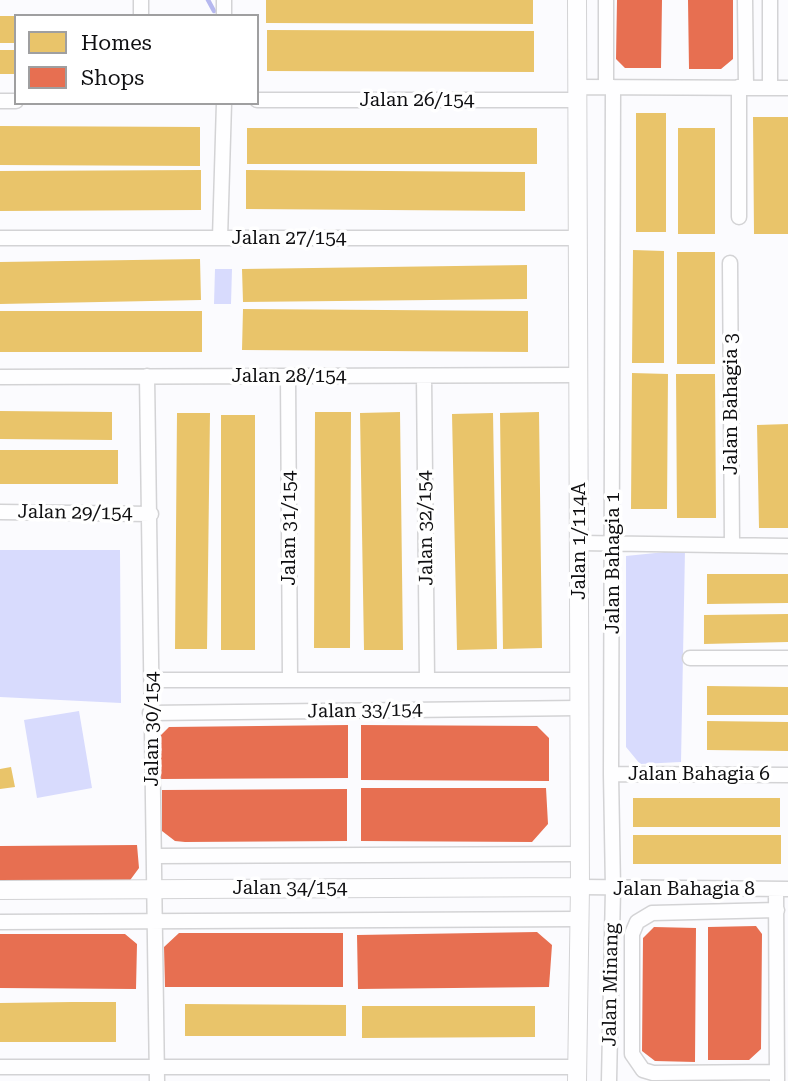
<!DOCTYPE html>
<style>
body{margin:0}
#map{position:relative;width:788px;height:1081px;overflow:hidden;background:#fbfbfe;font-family:"Roboto Serif",serif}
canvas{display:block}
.legend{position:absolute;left:14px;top:14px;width:245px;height:91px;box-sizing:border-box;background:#fff;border:2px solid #9f9fa0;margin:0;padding:9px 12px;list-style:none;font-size:21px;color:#0f0f11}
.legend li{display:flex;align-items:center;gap:14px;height:35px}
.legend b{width:35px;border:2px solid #9f9fa0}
</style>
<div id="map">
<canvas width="788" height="1081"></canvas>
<ul class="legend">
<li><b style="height:19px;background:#e9c46a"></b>Homes</li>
<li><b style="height:19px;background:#e76f51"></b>Shops</li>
</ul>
</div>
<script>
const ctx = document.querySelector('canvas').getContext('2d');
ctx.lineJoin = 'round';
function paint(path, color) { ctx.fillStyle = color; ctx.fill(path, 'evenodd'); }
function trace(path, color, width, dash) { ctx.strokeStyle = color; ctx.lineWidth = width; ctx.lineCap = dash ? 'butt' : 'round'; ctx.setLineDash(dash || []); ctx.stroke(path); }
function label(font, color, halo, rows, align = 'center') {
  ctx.font = font + ' "Roboto Serif",serif'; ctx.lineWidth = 7; ctx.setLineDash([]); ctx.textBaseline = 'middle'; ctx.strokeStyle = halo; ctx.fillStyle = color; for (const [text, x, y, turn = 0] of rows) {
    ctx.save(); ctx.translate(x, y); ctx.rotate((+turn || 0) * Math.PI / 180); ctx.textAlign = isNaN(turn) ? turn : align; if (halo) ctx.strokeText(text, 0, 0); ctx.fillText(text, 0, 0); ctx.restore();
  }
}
const green = new Path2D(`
 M215,269H232L231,304H214Z
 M0,550H120L121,703L0,697Z
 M685,550L681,762L640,764L626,747V556Z
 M79,711L92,788L37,798L24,720Z`);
const homes = new Path2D(`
 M266,0H533V24L266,23Z
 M0,16H16V43H0Z
 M267,30L534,31V72L267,71Z
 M0,50H16V74H0Z
 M636,113H666V232H636Z
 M753,117H788V234H754Z
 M0,126L200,127V166L0,165Z
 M247,128H537V164H247Z
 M678,128H715V234H678Z
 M201,170V210L0,211V171Z
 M246,170L525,172V211L246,209Z
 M633,250L664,251V363H632Z
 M677,252H715V364H677Z
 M200,259L201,300L0,304V262Z
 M527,265V299L243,302L242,269Z
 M243,309L528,311V352L242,350Z
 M0,311H202V352H0Z
 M632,373L668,374L667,509H631Z
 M676,374H715L716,518H677Z
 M0,411L112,412V440L0,439Z
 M315,412H351L350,648H314Z
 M400,412L403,650H364L360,413Z
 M539,412L542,648L503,649L500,413Z
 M177,413H210L207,649H175Z
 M493,413L497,649L457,650L452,414Z
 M221,415H255V650H221Z
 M788,424V528H759L757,425Z
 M0,450H118V484H0Z
 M707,574H788V603L707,604Z
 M788,614V642L704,644V615Z
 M707,686L788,687V715H707Z
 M707,721L788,722V751L707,750Z
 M11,767L15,787L0,789V769Z
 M633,798H780V827H633Z
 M633,835H781V864H633Z
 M72,1002H116V1042H0V1003Z
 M185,1004L346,1005V1036H185Z
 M362,1006H535V1037L362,1038Z`);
const shops = new Path2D(`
 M617,0H662L661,68H625L616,59Z
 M688,0H733V59L721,69H689Z
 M348,725V778L161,779L160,736L169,727Z
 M361,725L537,726L549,738V781L361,780Z
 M361,788H546L548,824L532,842L361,841Z
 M347,789V841L185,842L175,841L162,831V790Z
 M137,845L139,868L128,883L0,880V846Z
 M756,926L762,934L761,1049L749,1060H708V927Z
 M654,927L696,928L695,1062L655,1061L642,1051L643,938Z
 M537,932L552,945L549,987L358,989L357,935Z
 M179,933H343V987H165L164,947Z
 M0,934H125L137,944L136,989L0,988Z`);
const stream = new Path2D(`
 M208,0L214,11`);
const minor = new Path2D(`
 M606,0V87
 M745,0L746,87
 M770,0V87
 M141,16V0
 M224,16V0
 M577,87L788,88
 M739,87V217
 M257,100H577
 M0,101H16
 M0,238H578
 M220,238L224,103
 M730,263L732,545
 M147,376L157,1081
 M288,376L290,680
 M424,376L427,680
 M0,377L578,375
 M0,512L151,514
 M579,543L788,546
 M690,658H788
 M152,680H579
 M150,713L579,708
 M611,774L788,775
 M154,856L579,854
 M580,887L788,889
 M776,889L777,1080
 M777,910L652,913L637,922L632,934V1054L643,1070L653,1073L777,1072
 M0,922L579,919
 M0,1067H577
 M609,1081L613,889L611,774L613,87`);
const tertiary = new Path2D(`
 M0,890L580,887
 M577,1081L580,887L577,0`);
const streetNames = [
 ["Jalan 26/154",417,100],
 ["Jalan 27/154",289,238],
 ["Jalan 28/154",289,376],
 ["Jalan Bahagia 3",731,404,-90],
 ["Jalan 29/154",75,513,1],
 ["Jalan 31/154",289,528,-90],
 ["Jalan 32/154",426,528,-91],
 ["Jalan 1/114A",579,541,-90],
 ["Jalan Bahagia 1",613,563,-90],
 ["Jalan 33/154",365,711,-1],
 ["Jalan 30/154",152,729,-90],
 ["Jalan Bahagia 6",699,774],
 ["Jalan 34/154",290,888],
 ["Jalan Bahagia 8",684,889],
 ["Jalan Minang",611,985,-89]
];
paint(green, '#d8dbfd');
paint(homes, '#e9c46a');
paint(shops, '#e76f51');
trace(stream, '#b6b8ef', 4.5);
trace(minor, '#d3d3d5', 17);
trace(tertiary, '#d3d3d5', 20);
trace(minor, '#fefeff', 14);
trace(tertiary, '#fefeff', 18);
label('19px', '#0f0f11', '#fff', streetNames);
</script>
